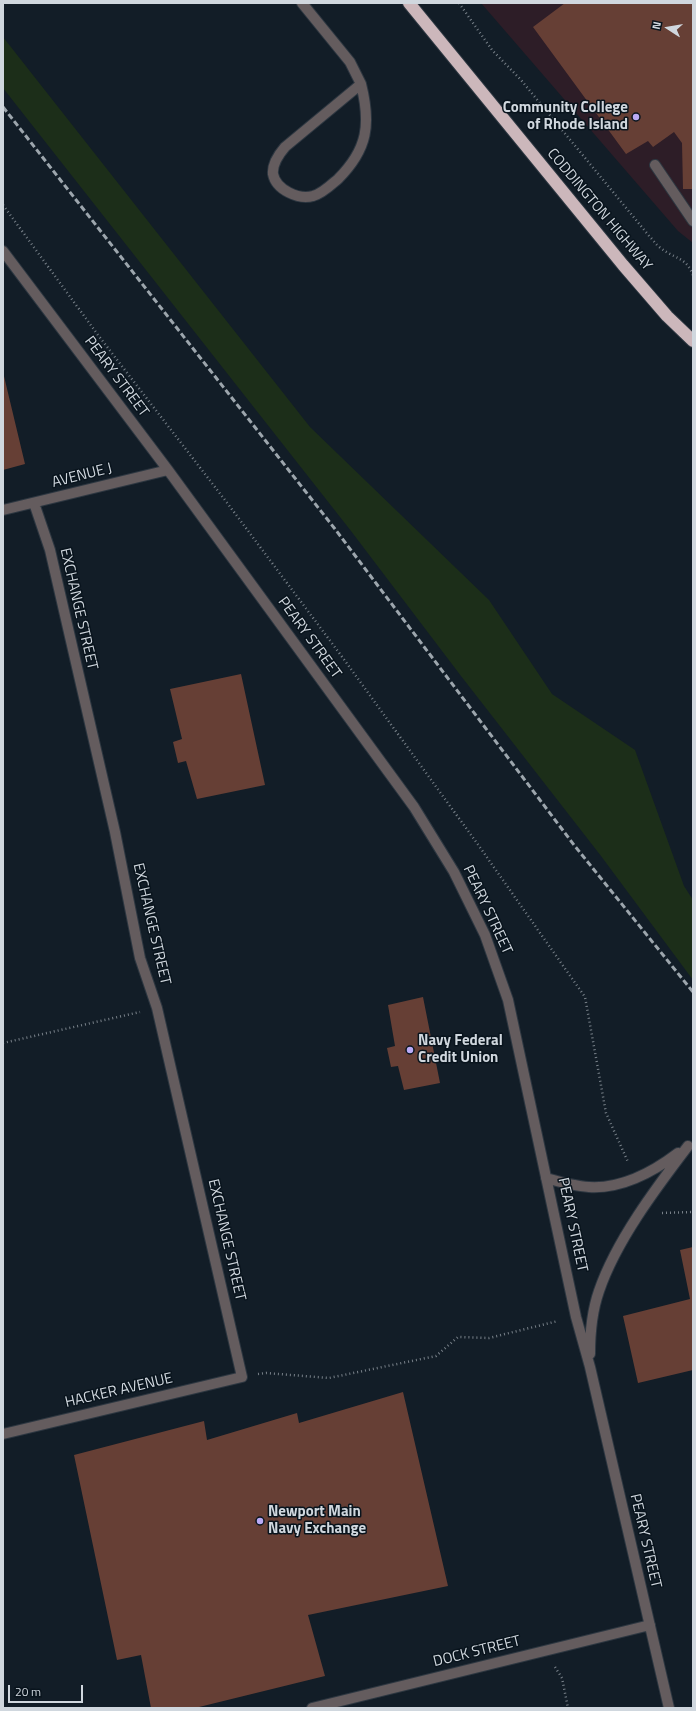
<!DOCTYPE html>
<style>
body{margin:0}
#map{position:relative;width:696px;height:1711px;overflow:hidden;background:#121d27;font-family:"Titillium Web",sans-serif}
canvas{display:block}
.frame{position:absolute;inset:0;border:4px solid #d0d7de;pointer-events:none}
.north{position:absolute;left:648px;top:8px;width:40px;height:40px;-webkit-text-stroke:3px #09141d;paint-order:stroke;rotate:282deg;font-size:11px;font-weight:700;line-height:16px;text-align:center;color:#d0d7de}
.north::after{content:'';display:block;margin:auto;width:14px;height:18px;background:#d0d7de;clip-path:polygon(50% 0,100% 100%,50% 72%,0 100%)}
.scale{position:absolute;left:8px;top:1685px;width:75px;height:18px;box-sizing:border-box;border:2px solid #d0d7de;border-top:0;padding-left:5px;font-size:12px;line-height:14px;white-space:nowrap;color:#d0d7de;-webkit-text-stroke:3px #09141d;paint-order:stroke}
</style>
<div id="map">
<canvas width="696" height="1711"></canvas>
<div class="frame"></div>
<div class="north">N</div>
<div class="scale">20 m</div>
</div>
<script>
const ctx = document.querySelector('canvas').getContext('2d');
ctx.lineJoin = 'round';
function paint(path, color) { ctx.fillStyle = color; ctx.fill(path, 'evenodd'); }
function trace(path, color, width, dash) { ctx.strokeStyle = color; ctx.lineWidth = width; ctx.lineCap = dash ? 'butt' : 'round'; ctx.setLineDash(dash || []); ctx.stroke(path); }
function label(font, color, halo, rows, align = 'center') {
  ctx.font = font + ' "Titillium Web",sans-serif'; ctx.lineWidth = 3; ctx.setLineDash([]); ctx.textBaseline = 'middle'; ctx.strokeStyle = halo; ctx.fillStyle = color; for (const [text, x, y, turn = 0] of rows) {
    ctx.save(); ctx.translate(x, y); ctx.rotate((+turn || 0) * Math.PI / 180); ctx.textAlign = isNaN(turn) ? turn : align; if (halo) ctx.strokeText(text, 0, 0); ctx.fillText(text, 0, 0); ctx.restore();
  }
}
const education = new Path2D(`
 M481,3H693V243L678,231Z`);
const green = new Path2D(`
 M3,37L310,427L489,600L552,694L635,750L684,886L693,900V980L601,856L461,676L351,531L3,88Z`);
const building = new Path2D(`
 M565,3H693V189H683L682,143L674,132L653,147L648,141L626,154L533,27Z
 M3,372L25,464L3,470Z
 M241,674L265,785L197,799L186,761L178,763L173,742L182,739L170,689Z
 M423,997L440,1083L404,1090L398,1066L391,1067L387,1048L395,1046L388,1005Z
 M693,1247V1370L638,1383L623,1316L690,1299L680,1250Z
 M403,1392L448,1586L308,1615L325,1676L195,1708H151L141,1655L117,1660L74,1455L204,1421L207,1440L297,1413L299,1423Z`);
const path = new Path2D(`
 M459,3L492,50L521,80L650,237C654,241 657,246 662,249C675,259 686,257 693,275
 M3,205L98,335L228,504L340,654L479,846L585,997L606,1113L628,1162
 M3,1043L140,1012
 M662,1213L693,1212
 M258,1374L266,1373L329,1378L436,1356L458,1337L489,1338L558,1321
 M555,1667L562,1678L568,1708`);
const minor = new Path2D(`
 M302,3L350,62L361,84
 M361,84C371,124 368,149 338,179C331,185 322,194 313,196C299,200 276,190 273,174C272,164 279,154 285,147Z
 M655,165L693,221
 M3,251L168,470L414,807L454,872L485,935L508,1000L576,1317L590,1367L669,1708
 M3,510L168,470
 M546,1178C560,1182 574,1186 589,1187C621,1189 653,1172 678,1153
 M590,1354C590,1332 592,1311 599,1291C616,1241 656,1188 688,1146
 M3,1434L242,1377L157,1008L140,958L115,832L50,550L34,503
 M312,1708L650,1625`);
const highway = new Path2D(`
 M409,3L623,265L667,316L693,341`);
const rail = new Path2D(`
 M3,107L335,529L574,845L693,992`);
const markers = [
 [636,117,4,"#baaaf6"],
 [410,1050,4,"#baaaf6"],
 [260,1521,4,"#baaaf6"]
];
const poiNames = [
 ["Community College",628,108,"right"],
 ["of Rhode Island",628,125,"right"],
 ["Navy Federal",418,1041],
 ["Credit Union",418,1058],
 ["Newport Main",268,1512],
 ["Navy Exchange",268,1529]
];
const streetNames = [
 ["CODDINGTON HIGHWAY",599,210,50],
 ["PEARY STREET",116,377,53],
 ["AVENUE J",82,476,-14],
 ["EXCHANGE STREET",78,609,77],
 ["PEARY STREET",309,638,54],
 ["PEARY STREET",487,910,65],
 ["EXCHANGE STREET",151,924,77],
 ["PEARY STREET",572,1225,78],
 ["EXCHANGE STREET",226,1240,77],
 ["HACKER AVENUE",119,1391,-13],
 ["PEARY STREET",645,1541,77],
 ["DOCK STREET",477,1652,-14]
];
paint(education, '#2d1d27');
paint(green, '#1c2e19');
paint(building, '#663f35');
trace(minor, '#2d3741', 12);
trace(highway, '#2d3741', 14);
trace(path, '#788189', 2.5, [1, 3]);
trace(minor, '#645c5e', 10);
trace(highway, '#ccb7bb', 12);
trace(rail, '#9da6ad', 3, [6, 3]);
for (const [x, y, r, color] of markers) { const dot = new Path2D(); dot.arc(x, y, r, 0, 2 * Math.PI); ctx.fillStyle = color; ctx.fill(dot); trace(dot, '#09141d', 1.5); }
label('bold 15px', '#d0d7de', '#09141d', poiNames, 'left');
label('15px', '#d0d7de', '#09141d', streetNames);
</script>
